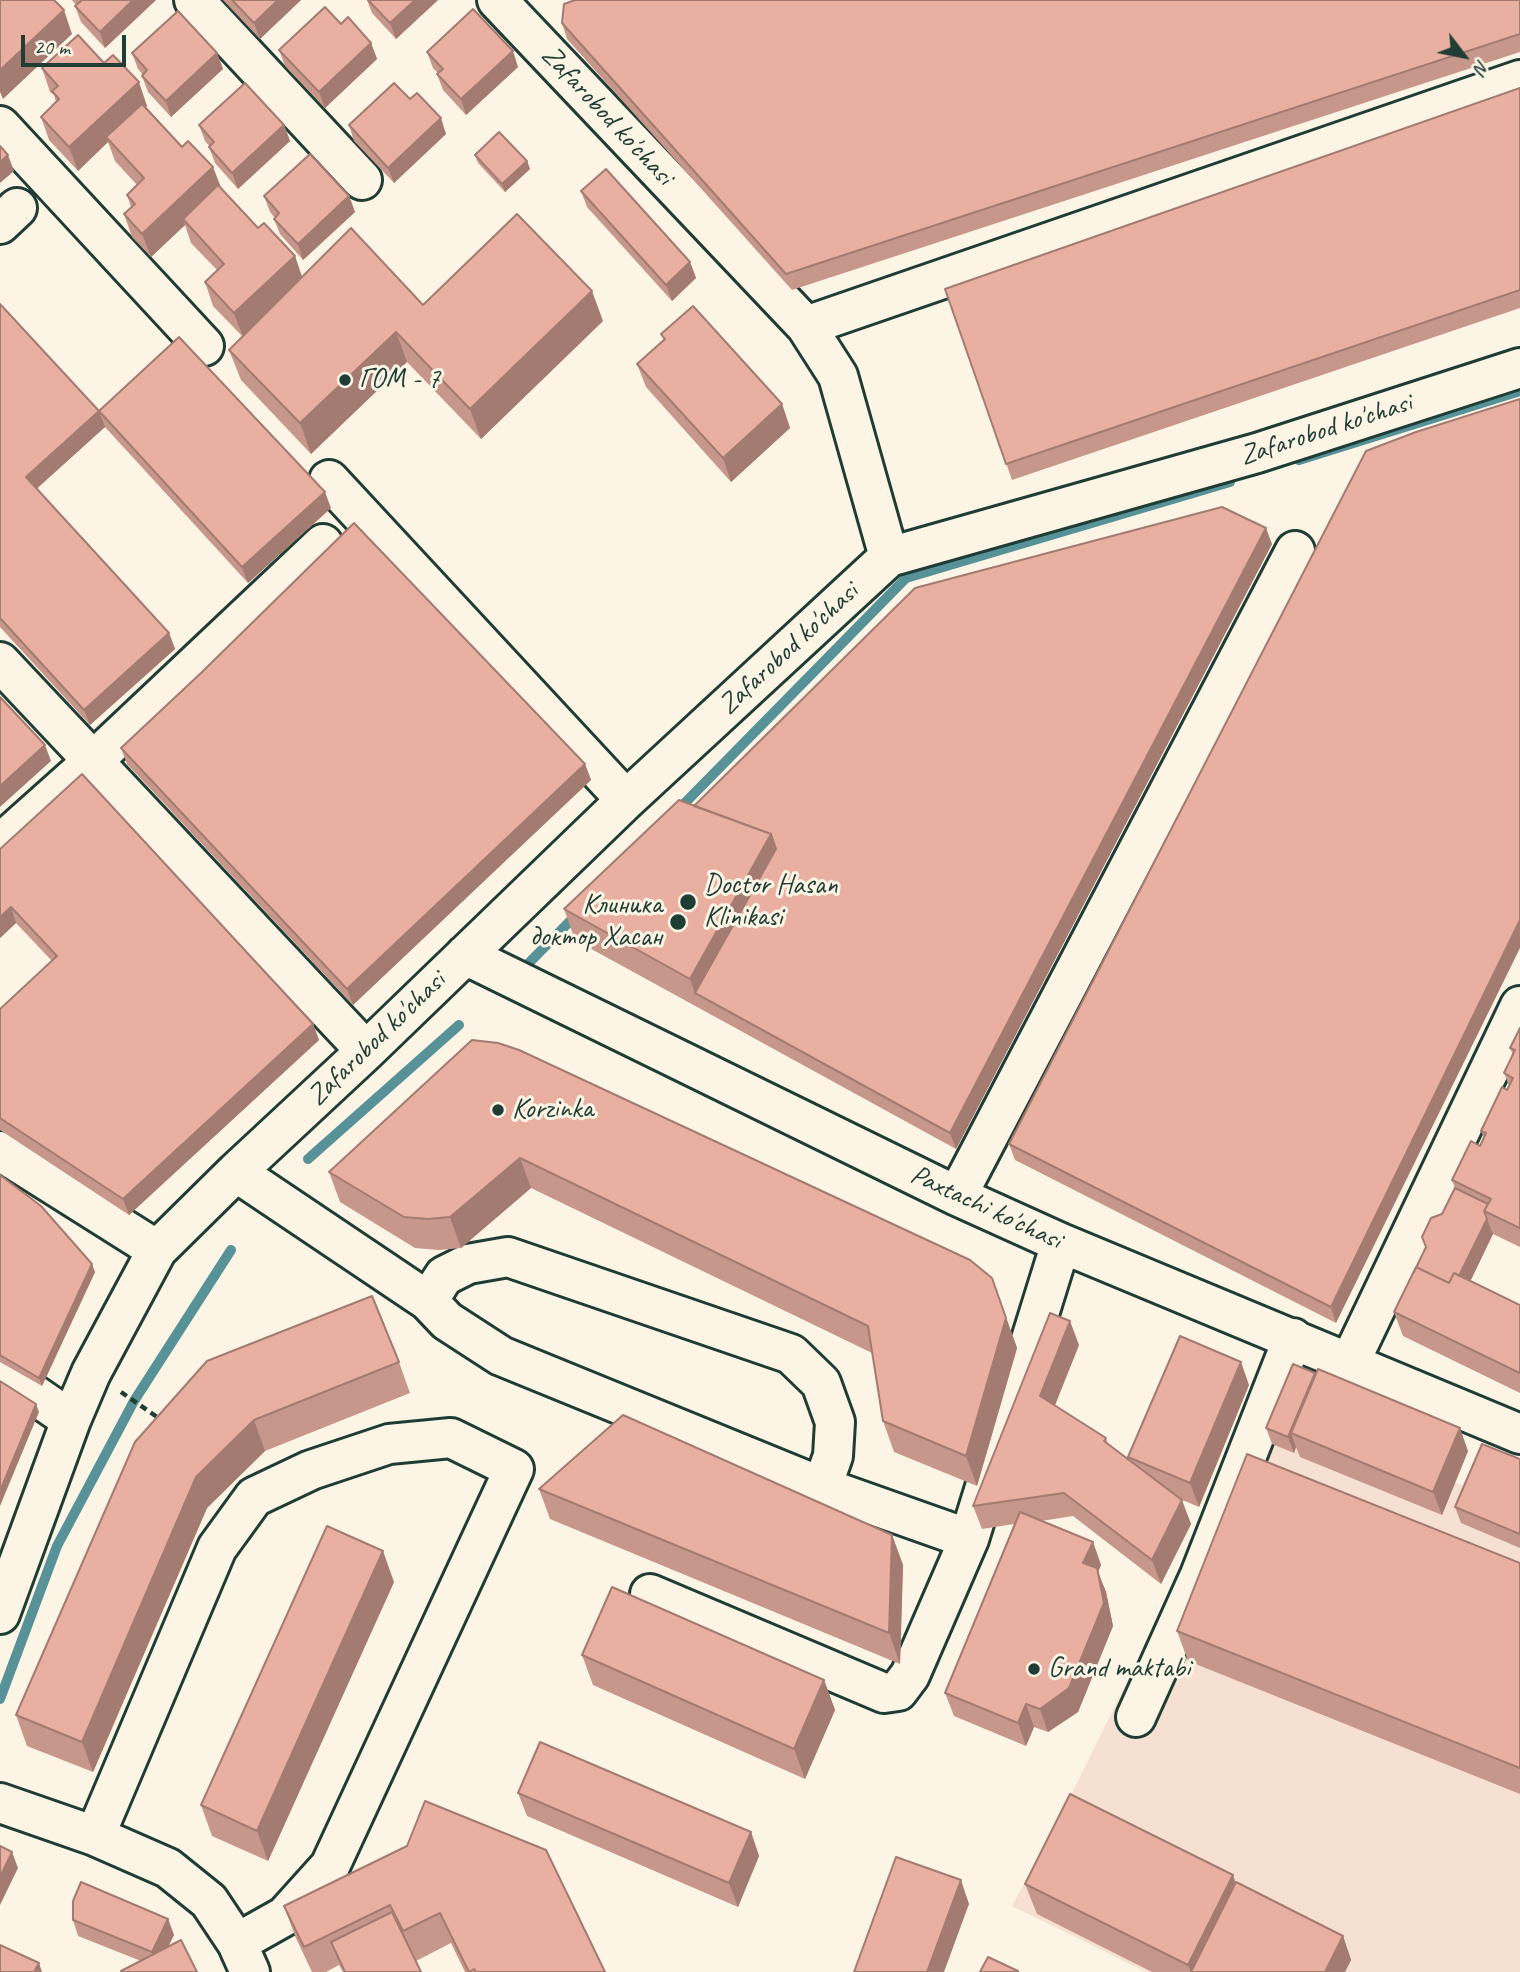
<!DOCTYPE html>
<meta charset="utf-8">
<style>
body{margin:0}
#map{position:relative;width:1520px;height:1972px;overflow:hidden;background:#fcf5e5;font-family:Caveat,sans-serif}
canvas{display:block}
.north{position:absolute;left:1429px;top:21px;width:70px;height:70px;-webkit-text-stroke:5px #fcf5e5;paint-order:stroke;rotate:122deg;font-size:19px;font-weight:700;line-height:28px;text-align:center;color:#1f3d34}
.north::after{content:'';display:block;margin:auto;width:24px;height:32px;background:#1f3d34;clip-path:polygon(50% 0,100% 100%,50% 72%,0 100%)}
.scale{position:absolute;left:21px;top:35px;width:105px;height:32px;box-sizing:border-box;border:4px solid #1f3d34;border-top:0;padding-left:9px;font-size:21px;line-height:24px;white-space:nowrap;color:#1f3d34;-webkit-text-stroke:5px #fcf5e5;paint-order:stroke}
</style>
<div id="map">
<canvas width="1520" height="1972"></canvas>
<div class="north">N</div>
<div class="scale">20 m</div>
</div>
<script>
const ctx = document.querySelector('canvas').getContext('2d');
ctx.lineJoin = 'round';
function paint(path, color) { ctx.fillStyle = color; ctx.fill(path, 'evenodd'); }
function trace(path, color, width, dash) { ctx.strokeStyle = color; ctx.lineWidth = width; ctx.lineCap = dash ? 'butt' : 'round'; ctx.setLineDash(dash || []); ctx.stroke(path); }
function label(font, color, halo, rows, align = 'center') {
  ctx.font = font + ' Caveat,sans-serif'; ctx.lineWidth = 6; ctx.setLineDash([]); ctx.textBaseline = 'middle'; ctx.strokeStyle = halo; ctx.fillStyle = color; for (const [text, x, y, turn = 0] of rows) {
    ctx.save(); ctx.translate(x, y); ctx.rotate((+turn || 0) * Math.PI / 180); ctx.textAlign = isNaN(turn) ? turn : align; if (halo) ctx.strokeText(text, 0, 0); ctx.fillText(text, 0, 0); ctx.restore();
  }
}
const built = new Path2D(`
 M1254,1384L1520,1514V1972H1146L1012,1906L1060,1817L1166,1603Z`);
const stream = new Path2D(`
 M1299,460L1520,391
 M676,812L906,578L1230,482
 M523,969L577,914
 M308,1159L459,1025
 M0,1699L57,1546L134,1401L231,1250`);
const path = new Path2D(`
 M121,1392L160,1419`);
const minor = new Path2D(`
 M194,0L362,180
 M497,0L806,326L838,376L889,557
 M0,126L204,346
 M0,224L17,208
 M806,326L1520,80
 M329,480L626,800
 M0,662L366,1051
 M0,844L93,761L323,544
 M465,955L957,1196L1061,1243L1520,1434
 M0,1151L157,1250
 M236,1172L428,1301L447,1321L501,1356L822,1487L969,1539
 M957,1196L1295,551
 M428,1301L444,1276L468,1264L508,1257L791,1354L821,1383L835,1422L833,1456L822,1487
 M1350,1362L1520,1006
 M0,1371L71,1420
 M650,1594L884,1693L898,1691L910,1675L969,1539L1061,1243
 M0,1614L71,1420L91,1373L157,1250L236,1172L366,1051L626,800L889,557L1257,453L1520,368
 M1136,1717L1200,1575L1293,1338
 M0,1803L95,1836L168,1868L209,1901L237,1943L250,1972
 M95,1836L217,1548L254,1497L311,1470L389,1444L451,1438L514,1469L330,1866L285,1916L237,1943`);
const wall = new Path2D(`
 M72,0H156L105,48L81,22L75,6L76,5Z
 M223,0H301L260,39Z
 M367,0H438L396,39L372,13Z
 M1520,0V52L792,290L567,39L562,23Z
 M341,24L371,43L377,59L325,108L285,66L279,50Z
 M427,52L518,67L466,115L443,90L437,74L438,73L433,68Z
 M132,53H217L223,69L171,117L148,92L142,76L143,75L138,69Z
 M104,63L147,106L146,107L258,228L295,256L302,277L423,305L603,321L481,439L407,362L311,454L241,380L229,350L243,337L213,306L205,282L217,270L191,243L185,225L151,257L132,237L124,214L131,207L127,195L137,185L115,161L108,142L78,171L49,140L41,117L56,102L54,95L50,92L42,68Z
 M1520,88V308L1012,480L945,289Z
 M410,99L446,134L394,183L354,141L349,125Z
 M199,125H284L290,141L238,189L215,163L209,147H210L205,141Z
 M475,155L527,161L530,169L505,192L478,163Z
 M581,191L690,262L696,278L672,301L587,207Z
 M264,196H349L355,212L303,260L280,234L274,219L275,218L270,212Z
 M0,304L99,411L331,508L248,583L105,427L36,489L169,633L175,649L90,725L0,627Z
 M661,334L782,404L790,428L731,482L646,387L637,364L664,340Z
 M1520,399L1336,1323L1015,1160L1009,1144Z
 M1272,544L956,1149L575,940L564,909L694,806Z
 M121,748L585,764L591,780L353,1005L127,764Z
 M0,849L313,1024L319,1040L129,1215L0,1130V1009L52,961L16,923L0,938Z
 M1520,1028V1247L1493,1234L1470,1281L1520,1305V1393L1403,1336L1394,1312L1455,1188L1452,1180L1480,1146L1484,1138L1481,1131L1509,1086L1504,1073L1513,1055L1510,1048Z
 M472,1040L1003,1309L1017,1348L977,1486L894,1452L883,1421L872,1353L531,1188L461,1248L439,1250L415,1248L340,1202L329,1172Z
 M0,1175L95,1272L42,1386L0,1362Z
 M1079,1345L1055,1405L1106,1438L1108,1444L1129,1460L1128,1457L1249,1385L1199,1507L1180,1499L1191,1524L1161,1584L1073,1516L1041,1521L1093,1542L1101,1565L1098,1572L1106,1592L1113,1626L1078,1712L1048,1732L1034,1727L1026,1746L954,1716L945,1693L1014,1524L982,1529L973,1506Z
 M399,1362L410,1393L265,1451L207,1508L93,1772L27,1746L16,1715L135,1442Z
 M1315,1375L1468,1451L1442,1515L1300,1457L1296,1447L1294,1453L1272,1444L1266,1428Z
 M1520,1459V1548L1461,1523L1455,1507Z
 M539,1489L892,1535L903,1565L900,1664L550,1519Z
 M1520,1563V1794L1188,1661L1177,1631Z
 M394,1582L268,1861L212,1836L201,1805Z
 M582,1655L824,1680L835,1710L805,1779L593,1685Z
 M518,1793L751,1832L759,1856L738,1907L527,1816Z
 M407,1846L605,1972H465L451,1943L416,1961L421,1972H343L339,1965L326,1972H312L295,1936L284,1906Z
 M1236,1882L1343,1936L1351,1960L1345,1972H1152L1037,1914L1025,1884Z
 M168,1919L174,1935L168,1947L141,1961L78,1936L73,1920Z`);
const shadedWall = new Path2D(`
 M133,0H156L105,48L100,32Z
 M278,0H301L260,39L254,23Z
 M415,0H438L396,39L390,23Z
 M64,10L72,34L3,99L0,92V70Z
 M371,43L377,59L325,108L319,92Z
 M513,51L518,67L466,115L461,99Z
 M217,53L223,69L171,117L166,101Z
 M139,82L147,106L110,141L106,137L108,142L78,171L69,147Z
 M441,118L446,134L394,183L388,168Z
 M284,125L290,141L238,189L232,173Z
 M8,155L14,171L0,183V162Z
 M527,161L530,169L505,192L502,184Z
 M213,167L222,190L183,219L185,225L151,257L142,234Z
 M349,196L355,212L303,260L298,244Z
 M295,256L303,280L243,337L234,313Z
 M690,262L696,278L672,301L666,285Z
 M592,291L603,321L481,439L470,409Z
 M396,332L407,362L311,454L300,423Z
 M782,404L790,428L731,482L723,458Z
 M99,411L105,427L32,493L26,477Z
 M325,492L331,508L248,583L242,567Z
 M1266,528L1272,544L956,1149L950,1133Z
 M169,633L175,649L90,725L84,710Z
 M45,745L51,761L0,807V786Z
 M585,764L591,780L353,1005L347,989Z
 M771,834L782,865L695,993L690,979Z
 M11,907L16,923L0,938V917Z
 M1520,920V948L1336,1323L1331,1307Z
 M313,1024L319,1040L129,1215L123,1199Z
 M520,1158L531,1188L461,1248L450,1217Z
 M1487,1219L1493,1234L1458,1307L1452,1291Z
 M92,1264L95,1272L42,1386L39,1378Z
 M992,1278L1017,1348L977,1486L966,1456Z
 M1070,1321L1079,1345L1049,1420L1040,1396Z
 M1241,1362L1249,1385L1199,1507L1190,1483Z
 M1315,1373L1321,1389L1291,1433L1296,1447L1294,1453L1288,1437Z
 M36,1404L39,1412L0,1506V1491Z
 M254,1420L265,1451L207,1508L93,1772L82,1742L196,1477Z
 M1460,1428L1468,1451L1442,1515L1433,1492Z
 M1182,1500L1191,1524L1161,1584L1152,1560Z
 M892,1535L903,1565L900,1664L889,1633Z
 M1093,1542L1101,1565L1098,1572L1106,1592L1113,1626L1078,1712L1048,1732L1040,1709L1083,1563Z
 M383,1551L394,1582L268,1861L257,1831Z
 M824,1680L835,1710L805,1779L794,1749Z
 M1026,1704L1034,1727L1026,1746L1018,1723Z
 M751,1832L759,1856L738,1907L729,1883Z
 M12,1852L18,1868L0,1905V1877Z
 M1233,1875L1244,1906L1191,1972L1188,1965Z
 M961,1880L969,1904L944,1972H927Z
 M168,1919L174,1935L157,1968L152,1952Z
 M1343,1936L1351,1960L1345,1972H1325Z
 M39,1963L42,1972H34Z`);
const building = new Path2D(`
 M0,0H54L64,10L0,70Z
 M81,0H133L100,32L75,6L81,1Z
 M232,0H278L254,23Z
 M368,0H415L390,23Z
 M575,0H1520V34L786,274L562,23L564,4Z
 M325,7L341,24L348,17L371,43L319,92L279,50Z
 M473,9L513,51L461,99L437,74L443,69L427,52Z
 M178,11L217,53L166,101L142,76L147,70L132,53Z
 M78,35L104,63L113,55L139,82L69,147L41,117L59,99L52,91L58,86L42,68Z
 M245,83L284,125L232,173L209,147L214,142L199,125Z
 M394,83L410,99L417,93L441,118L388,168L349,125Z
 M1520,88V290L1006,464L945,289Z
 M142,104L182,147L188,141L213,167L142,234L124,214L135,204L127,195L144,178L106,137Z
 M499,132L527,161L502,184L475,155Z
 M0,146L8,155L0,162Z
 M310,154L349,196L298,244L274,219L279,213L264,196Z
 M606,169L690,262L666,285L581,191Z
 M218,185L258,228L264,223L295,256L234,313L205,282L224,264L183,219Z
 M517,214L592,291L470,409L396,332L300,423L229,350L351,228L423,305Z
 M0,304L99,411L179,337L325,492L242,567L99,411L26,477L169,633L84,710L0,618Z
 M693,306L782,404L723,458L637,364L665,339L661,334Z
 M1520,399V920L1331,1307L1009,1144L1366,451L1416,432Z
 M1222,507L1266,528L950,1133L695,993L776,849L771,834L694,806L915,588Z
 M354,523L585,764L347,989L121,748L201,673Z
 M0,697L45,745L0,786Z
 M82,774L313,1024L123,1199L0,1118V1009L57,956L11,907L0,917V849Z
 M679,800L771,834L690,979L564,909Z
 M1520,1028V1228L1484,1211L1491,1199L1452,1180L1471,1141L1480,1146L1486,1133L1481,1131L1502,1087L1507,1090L1513,1078L1504,1073L1515,1050L1510,1048Z
 M472,1040L498,1043L519,1050L970,1260L992,1278L1006,1318L966,1456L883,1421L868,1326L520,1158L450,1217L428,1219L404,1217L329,1172Z
 M0,1175L41,1206L92,1264L39,1378L0,1355Z
 M1455,1188L1488,1204L1484,1211L1487,1219L1459,1276L1454,1273L1449,1283L1416,1267L1414,1272L1426,1247L1422,1237L1431,1218L1442,1214Z
 M1416,1267L1449,1283L1454,1273L1520,1305V1373L1394,1312Z
 M372,1296L399,1362L254,1420L196,1477L82,1742L16,1715L135,1442L207,1361Z
 M1050,1313L1070,1321L1040,1396L1106,1438L1104,1441L1182,1500L1152,1560L1064,1493L973,1506Z
 M1180,1336L1241,1362L1190,1483L1128,1457Z
 M1293,1364L1315,1373L1288,1437L1266,1428Z
 M1318,1369L1460,1428L1433,1492L1291,1433Z
 M0,1381L36,1404L0,1491Z
 M623,1415L892,1535L889,1633L539,1489Z
 M1482,1444L1520,1459V1534L1455,1507Z
 M1247,1454L1520,1563V1768L1177,1631Z
 M1020,1512L1093,1542L1083,1563L1097,1568L1104,1603L1069,1688L1040,1709L1026,1704L1018,1723L945,1693Z
 M327,1526L383,1551L257,1831L201,1805Z
 M612,1587L824,1680L794,1749L582,1655Z
 M540,1742L751,1832L729,1883L518,1793Z
 M1070,1794L1233,1875L1188,1965L1025,1884Z
 M425,1801L546,1850L605,1972H476L474,1969L469,1972L440,1913L403,1931L390,1905L304,1947L284,1906L407,1846Z
 M0,1846L12,1852L0,1877Z
 M896,1857L961,1880L927,1972H854Z
 M81,1882L168,1919L152,1952L73,1920V1901Z
 M1236,1882L1343,1936L1325,1972H1191Z
 M392,1912L421,1972H345L331,1942Z
 M181,1940L197,1972H122L121,1971Z
 M0,1945L39,1963L34,1972H0Z
 M988,1957L1018,1971V1972H980Z`);
const markers = [
 [345,380,7,"#1f3d34"],
 [688,902,9,"#1f3d34"],
 [678,922,9,"#1f3d34"],
 [498,1110,7,"#1f3d34"],
 [1034,1669,7,"#1f3d34"]
];
const streetNames = [
 ["Zafarobod ko'chasi",607,116,47],
 ["Zafarobod ko'chasi",1326,430,-18],
 ["Zafarobod ko'chasi",789,649,-43],
 ["Zafarobod ko'chasi",377,1039,-44],
 ["Paxtachi ko'chasi",986,1208,25]
];
const poiNames = [
 ["ГОМ - 7",359,380],
 ["Doctor Hasan",704,886],
 ["Klinikasi",704,918],
 ["Клиника",662,906,"right"],
 ["доктор Хасан",662,938,"right"],
 ["Korzinka",512,1110],
 ["Grand maktabi",1048,1669]
];
paint(built, '#f6e0d1');
trace(stream, '#579298', 10);
trace(minor, '#1f3d34', 44);
trace(path, '#1f3d34', 4.5, [7, 5]);
trace(minor, '#fcf5e5', 38);
paint(wall, '#c8978b');
paint(shadedWall, '#a37b71');
paint(building, '#e9b0a2');
trace(building, '#a37b71', 2);
for (const [x, y, r, color] of markers) { const dot = new Path2D(); dot.arc(x, y, r, 0, 2 * Math.PI); ctx.fillStyle = color; ctx.fill(dot); trace(dot, '#fcf5e5', 2.5); }
label('28px', '#1f3d34', '#fcf5e5', streetNames);
label('28px', '#1f3d34', '#fcf5e5', poiNames, 'left');
</script>
